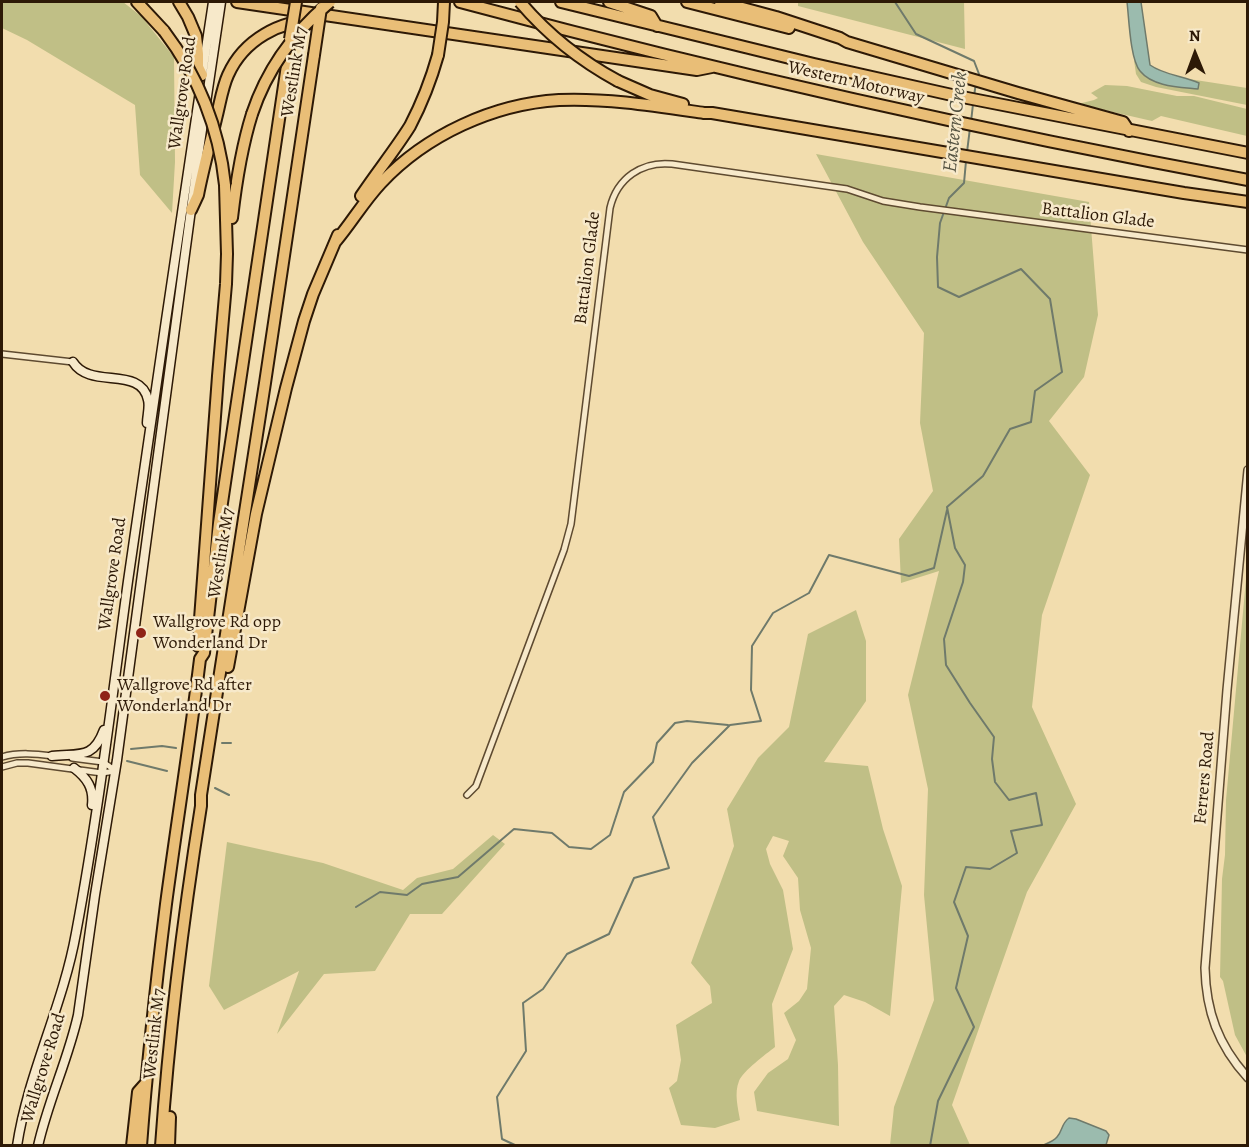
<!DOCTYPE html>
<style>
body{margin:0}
#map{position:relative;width:1249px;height:1147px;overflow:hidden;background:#f2ddae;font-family:Alegreya,serif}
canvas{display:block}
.frame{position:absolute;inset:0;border:3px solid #2d1906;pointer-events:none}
.north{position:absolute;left:1165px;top:24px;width:60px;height:60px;-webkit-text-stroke:4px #f7e9ca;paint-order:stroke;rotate:359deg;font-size:16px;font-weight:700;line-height:24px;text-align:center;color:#2d1906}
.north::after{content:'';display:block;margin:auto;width:21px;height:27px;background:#2d1906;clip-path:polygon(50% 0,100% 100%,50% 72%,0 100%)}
</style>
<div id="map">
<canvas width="1249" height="1147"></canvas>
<div class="frame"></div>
<div class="north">N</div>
</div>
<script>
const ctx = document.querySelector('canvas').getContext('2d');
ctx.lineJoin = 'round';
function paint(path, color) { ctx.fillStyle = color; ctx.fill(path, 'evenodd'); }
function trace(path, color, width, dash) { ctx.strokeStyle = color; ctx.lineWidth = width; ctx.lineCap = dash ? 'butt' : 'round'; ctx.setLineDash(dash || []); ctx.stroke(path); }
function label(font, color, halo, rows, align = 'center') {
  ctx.font = font + ' Alegreya,serif'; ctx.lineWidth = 5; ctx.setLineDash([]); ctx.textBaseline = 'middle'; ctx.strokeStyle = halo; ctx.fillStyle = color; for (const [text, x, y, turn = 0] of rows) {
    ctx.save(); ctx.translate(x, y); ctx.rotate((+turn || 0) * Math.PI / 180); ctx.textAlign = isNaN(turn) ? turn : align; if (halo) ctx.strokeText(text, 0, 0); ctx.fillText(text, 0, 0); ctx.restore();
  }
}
const green = new Path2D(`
 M2,2H123L141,16L174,57L175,162L172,213L140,175L135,105L27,40L2,28Z
 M798,2H964L965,49L798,6Z
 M1134,60L1140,72L1199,83L1189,79L1247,88V105L1156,87L1141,82L1136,74Z
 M1105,85L1127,86L1177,96H1194L1247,109V136L1161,116L1152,121L1078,104L1094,100L1098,98L1091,93Z
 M816,154L1089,202L1098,315L1084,377L1049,421L1090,475L1042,615L1032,707L1076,804L1027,892L952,1105L970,1145H890L894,1107L934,1000L924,895L928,789L908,695L939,571L901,583L899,539L933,491L920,423L924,333L863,242Z
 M1247,568V1057L1235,1035L1223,981L1220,977L1222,879L1225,855L1226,800Z
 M856,610L866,641V701L824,762L868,766L883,829L902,886L890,1016L865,1002L844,995L834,1006L838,1065L839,1126L757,1111L754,1092L768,1073L788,1059L796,1040L784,1013L799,1001L807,989L811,948L800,910L798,878L783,856L789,841L773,836L766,849L770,864L783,890L793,949L772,1004L775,1047C766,1054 743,1071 739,1081C734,1093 738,1108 740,1120L715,1128L681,1125L669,1088L677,1081L681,1060L676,1025L712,1003L710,986L691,963L734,846L727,809L758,758L789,727L808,634Z
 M493,835L505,844L442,914H410L375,971L324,974L277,1034L299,971L224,1010L209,986L227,842L323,863L403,890L417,878L453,869Z`);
const water = new Path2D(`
 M1127,2H1141L1150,65C1164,75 1183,76 1199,83L1198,89C1180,87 1153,87 1140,71C1130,59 1129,18 1127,2Z
 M1069,1118L1076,1119L1106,1131L1109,1135L1106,1145H1043C1048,1143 1054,1141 1057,1137C1063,1130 1061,1124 1069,1118Z`);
const stream = new Path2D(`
 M895,2L916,34L974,61L979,74L977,78
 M974,96L976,83
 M971,122L973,104
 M967,152L970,128
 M222,743H231
 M131,749L162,746L176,748
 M127,761L167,771
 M215,788L229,795
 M356,907L380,892L407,895L422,884L458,877L514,829L552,833L569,847L591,849L610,835L624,792L653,762L657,743L675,723L687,721L728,725
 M517,1146L502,1139L497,1097L526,1051L523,1003L543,989L567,954L609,934L634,878L669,868L653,817L692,763L730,725L761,721L751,690L752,646L773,613L809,593L829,555L909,576L934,568L947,510
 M930,1146L938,1101L974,1027L956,988L968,936L954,902L966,867L990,869L1017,853L1011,831L1042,825L1036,793L1009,800L995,782L992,759L994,737L970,703L946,665L944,639L963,582L965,565L955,548L947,507L983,476L1010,429L1031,422L1035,391L1062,372L1050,299L1021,269L959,297L938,287L937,257L940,223L949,198L964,183L966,161`);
const minor = new Path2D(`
 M2,354L73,362
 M2,757C19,752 36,754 53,756
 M72,758L103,762L116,771
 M2,767L17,763H28L102,773L115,771
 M467,795L476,786L564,550L571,524L610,208C617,178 642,161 672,164L847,189L883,201L920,207L1248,250`);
const tertiary = new Path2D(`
 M1248,470L1227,690L1205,968C1206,1011 1218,1045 1248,1078`);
const secondary = new Path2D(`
 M202,75L213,2
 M73,362C90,390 141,365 148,400C150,407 147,416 147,423
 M52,756C79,753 93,760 104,730
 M74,768C87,778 94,788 92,805
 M17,1146C28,1073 63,1006 76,933C98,816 112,699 128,581C151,418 176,254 200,91
 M38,1146C48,1101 68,1060 78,1015L95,895L117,760L199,150L221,2`);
const motorway = new Path2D(`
 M137,2L164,31
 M179,2L188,17L196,36L198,54V67L202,75
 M237,2L697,70L712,67
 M460,2C720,72 983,131 1248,180
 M561,2L814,64L952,95L1248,153
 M609,2L651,16L657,26
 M687,2L789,28
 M720,2L776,17L840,38L847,42L1018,93L1123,122L1129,131
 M618,81L650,95L683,104
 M361,196C377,172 395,150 410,126C422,103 431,80 438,55
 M191,210L198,195C203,169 210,144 216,119C220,104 222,88 228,75C244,39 280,21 317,19
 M232,218C236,183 241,149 252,114
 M336,241C352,222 364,201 381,183C426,135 493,104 559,100C607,98 656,106 704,113H712L1184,193L1248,202
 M198,646L218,376L226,284L227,254L225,185
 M228,667L256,514L286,388L304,321L313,294L338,235
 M132,1146L138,1092L146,1083
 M141,1146C147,1065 156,984 166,904C177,822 190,741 200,659L204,653L219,523L289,52
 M161,1146C169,1032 183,919 201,806V795L265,383L314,55
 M169,1146L170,1117`);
const motorwayBridge = new Path2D(`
 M520,2C548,35 581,61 618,81
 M164,31C199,77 219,128 225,185
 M290,39L296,2
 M314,55L321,8
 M438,55L443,22L444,2
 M252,114C267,69 294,32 330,2`);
const markers = [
 [141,633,6,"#8f2418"],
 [105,696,6,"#8f2418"]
];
const streetNames = [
 ["Westlink M7",295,72,-81],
 ["Western Motorway",856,83,13],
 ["Wallgrove Road",183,93,-82],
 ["Battalion Glade",1098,216,7],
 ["Battalion Glade",588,268,-83],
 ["Westlink M7",222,553,-81],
 ["Wallgrove Road",113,574,-82],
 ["Ferrers Road",1205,778,-85],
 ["Westlink M7",155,1034,-84],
 ["Wallgrove Road",44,1068,-73]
];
const poiNames = [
 ["Wallgrove Rd opp",153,623],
 ["Wonderland Dr",153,644],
 ["Wallgrove Rd after",117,686],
 ["Wonderland Dr",117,707]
];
const waterNames = [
 ["Eastern Creek",956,122,-84]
];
paint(green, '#c0bf86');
paint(water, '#9bbbae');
trace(water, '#6f7a6b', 1.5);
trace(stream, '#6f7a6b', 2);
trace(minor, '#5e4a30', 8);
trace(tertiary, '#5e4a30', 10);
trace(secondary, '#2d1906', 11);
trace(motorway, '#2d1906', 14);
trace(minor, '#f7e9ca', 5);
trace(tertiary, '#f7e9ca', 7);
trace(secondary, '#f7e9ca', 8);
trace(motorway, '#e9be77', 10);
trace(motorwayBridge, '#2d1906', 14, []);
trace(motorwayBridge, '#e9be77', 10);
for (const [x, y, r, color] of markers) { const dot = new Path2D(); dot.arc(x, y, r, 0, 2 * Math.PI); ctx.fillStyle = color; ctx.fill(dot); trace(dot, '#f7e9ca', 2); }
label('18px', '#2d1906', '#f7e9ca', streetNames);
label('18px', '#2d1906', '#f7e9ca', poiNames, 'left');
label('italic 20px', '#545241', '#f7e9ca', waterNames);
</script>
